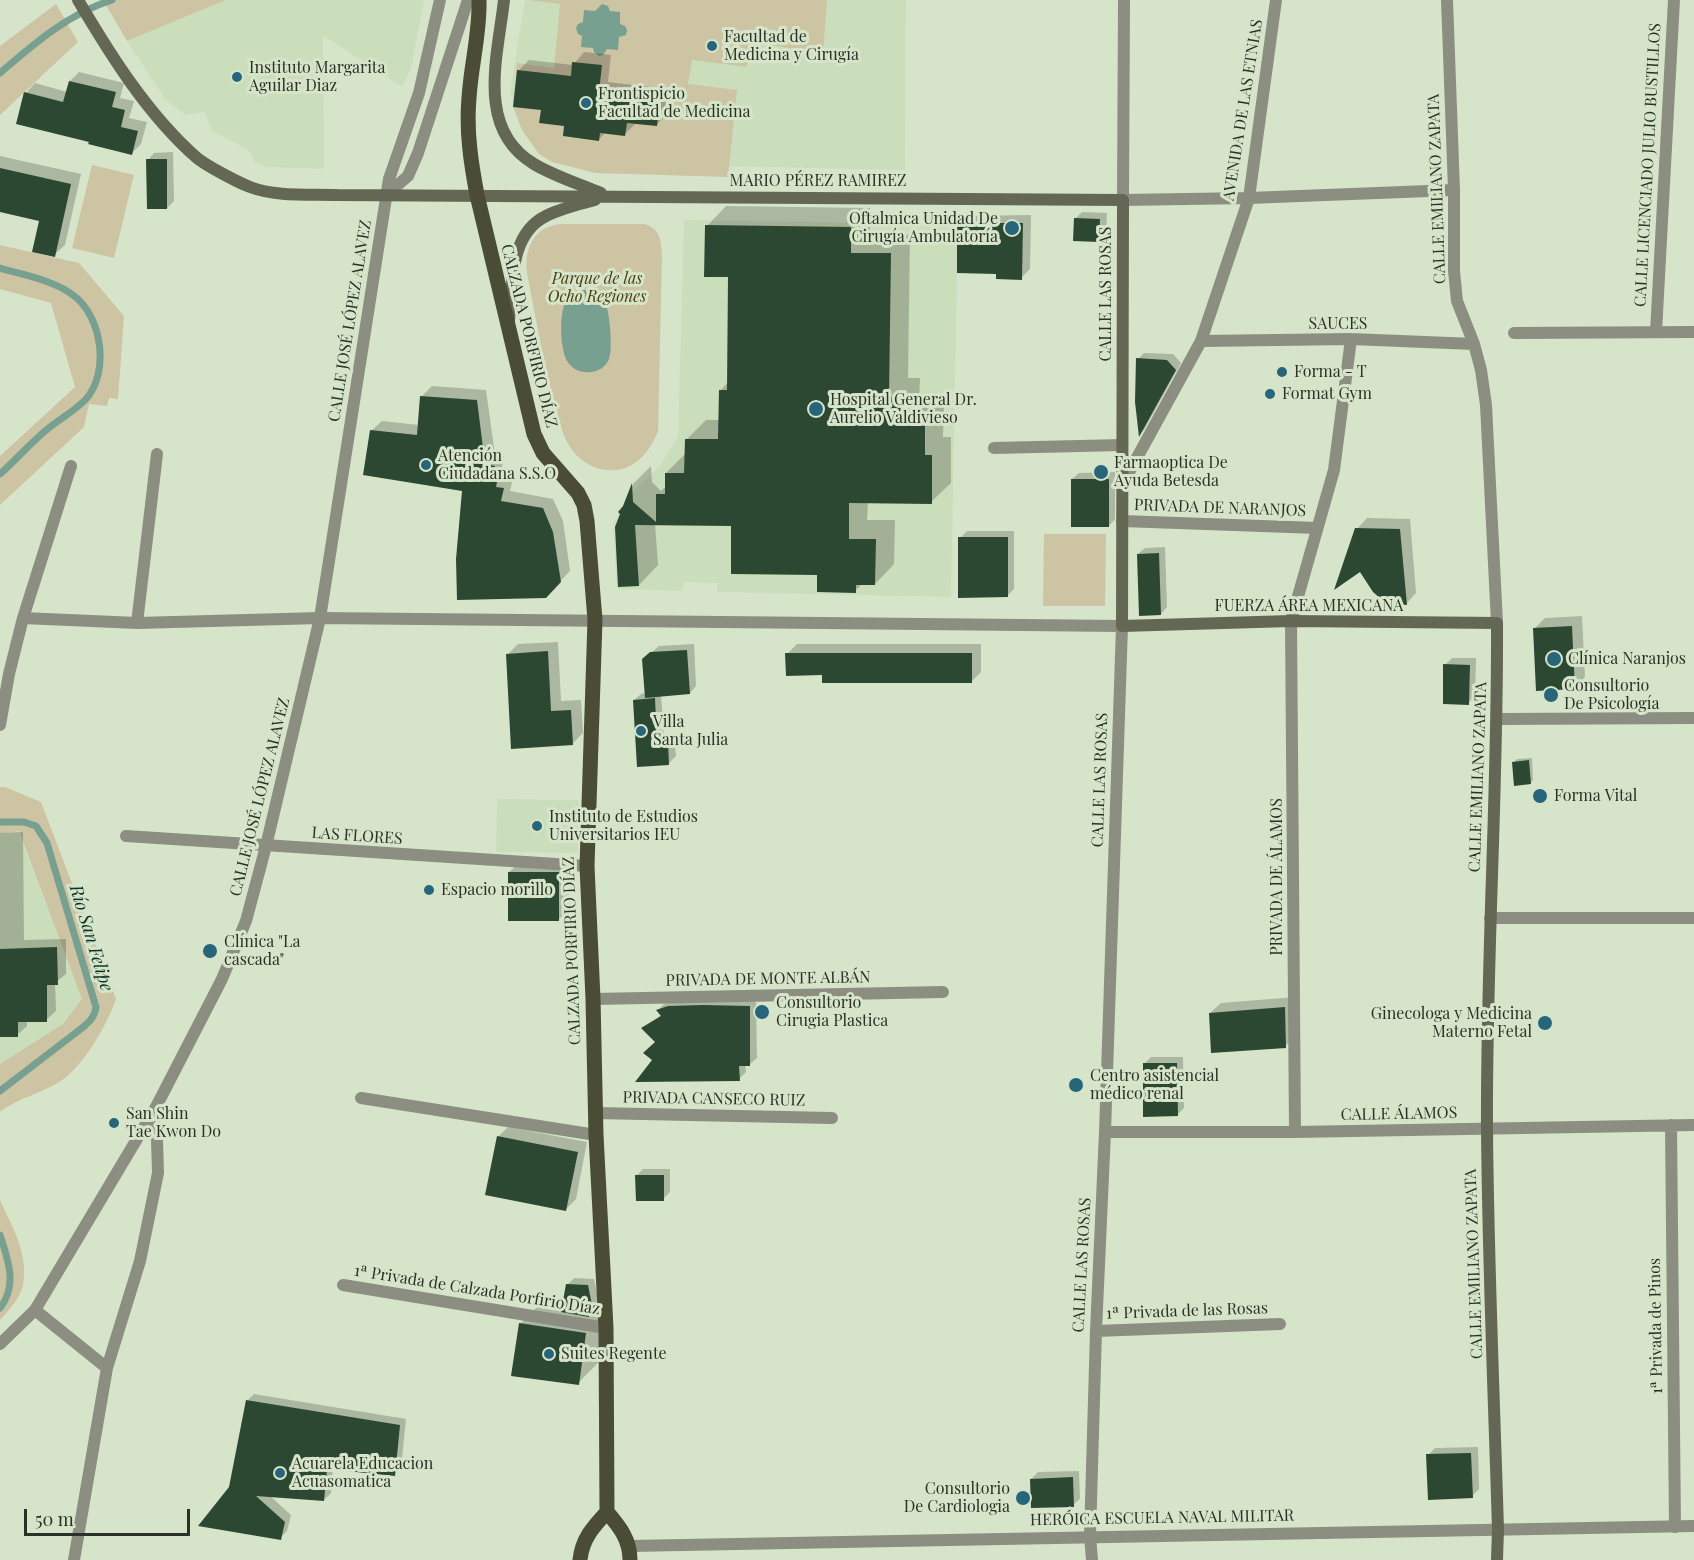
<!DOCTYPE html>
<meta charset="utf-8">
<style>
body{margin:0}
#map{position:relative;width:1694px;height:1560px;overflow:hidden;background:#d6e5ca;font-family:"Playfair Display",serif}
canvas{display:block}
.scale{position:absolute;left:24px;top:1509px;width:166px;height:27px;box-sizing:border-box;border:3px solid #2b3126;border-top:0;padding-left:8px;font-size:18px;line-height:21px;white-space:nowrap;color:#2b3126;-webkit-text-stroke:4px #d6e5ca;paint-order:stroke}
</style>
<div id="map">
<canvas width="1694" height="1560"></canvas>
<div class="scale">50 m</div>
</div>
<script>
const ctx = document.querySelector('canvas').getContext('2d');
ctx.lineJoin = 'round';
function paint(path, color) { ctx.fillStyle = color; ctx.fill(path, 'evenodd'); }
function trace(path, color, width, dash) { ctx.strokeStyle = color; ctx.lineWidth = width; ctx.lineCap = dash ? 'butt' : 'round'; ctx.setLineDash(dash || []); ctx.stroke(path); }
function label(font, color, halo, rows, align = 'center') {
  ctx.font = font + ' "Playfair Display",serif'; ctx.lineWidth = 6; ctx.setLineDash([]); ctx.textBaseline = 'middle'; ctx.strokeStyle = halo; ctx.fillStyle = color; for (const [text, x, y, turn = 0] of rows) {
    ctx.save(); ctx.translate(x, y); ctx.rotate((+turn || 0) * Math.PI / 180); ctx.textAlign = isNaN(turn) ? turn : align; if (halo) ctx.strokeText(text, 0, 0); ctx.fillText(text, 0, 0); ctx.restore();
  }
}
const built = new Path2D(`
 M226,0H424L411,68L402,87L323,35L324,169L266,167L254,162L251,152L211,130L205,112L185,115L165,99L127,41Z
 M525,0H906L905,170L717,166L523,125L510,92Z
 M684,220L958,224L951,597L717,592V583H711L684,582L683,591L617,589L613,526L619,513L618,512L630,499L628,496L660,466L678,436Z
 M497,799L579,800L578,853L496,852Z
 M18,831L83,999L63,1024L0,1064V834Z`);
const green = new Path2D(`
 M103,0H226L127,41Z
 M530,0H827L823,53L749,42L747,67L692,60L688,84L737,90L728,177L595,173L552,162L539,154L522,130L513,107L517,63L554,68L560,4Z
 M56,4L78,42L0,115V46Z
 M92,165L134,175L114,258L72,248Z
 M562,224H645C660,229 661,240 662,254L658,431C651,449 638,467 617,470C600,472 584,465 573,451C563,439 560,423 556,408C543,364 536,318 527,273C524,248 534,226 562,224Z
 M0,245L79,263L124,316L118,399L109,398L107,406L89,404L84,427L0,505V456L75,387L51,303L0,289Z
 M1044,534H1106L1105,606H1043Z
 M0,787H5L41,802L116,999C107,1024 88,1059 66,1077C48,1092 19,1097 0,1112V1064L63,1024L82,999L19,831L0,834Z
 M0,1200C12,1227 29,1254 23,1285C21,1297 8,1311 0,1320Z`);
const water = new Path2D(`
 M602,4L608,6L610,11L620,12V24L625,26L627,30L626,35L619,37L618,50L607,49L603,55L599,56L594,52L593,48L581,47L582,36L578,34L576,28L578,24L583,22L584,10L595,11Z
 M584,290C592,291 598,293 604,300C610,309 613,349 609,359C606,367 599,371 591,372C582,373 572,370 567,361C560,348 558,310 568,298C572,293 578,292 584,290Z`);
const shadow = new Path2D(`
 M584,52L611,55L608,82L669,89L667,114L656,125L635,124L625,134L606,132L599,139L566,125L542,109L518,71L529,60L573,65Z
 M79,72L124,83L120,98L134,101L129,118L147,122L141,144L131,154L90,141L26,93L35,83L67,92L70,81Z
 M173,152L174,201L167,208L148,160L154,153Z
 M0,156L81,174L65,245L54,255L41,220L0,211Z
 M726,206L870,208V234L910,235L908,378H920L919,405L944,406L943,437H951V483L931,502H868L867,520H895L894,564L875,584L863,583L855,591L819,574L733,525L655,523L658,565L639,585L625,507L633,484L651,466L652,482L661,491L666,486V473L686,453V440L706,420H720L721,390L728,382L730,275L707,226Z
 M1082,212L1107,213L1106,234L1099,240L1076,218Z
 M1031,215L1030,269L1021,278L997,272L959,225L968,216Z
 M1144,353L1173,354L1181,363L1144,430L1140,434L1138,359Z
 M432,386L486,390L495,455L504,456L502,467L508,468L506,477L513,478L510,491L553,499L563,521L570,571L545,597L464,490L371,431L382,421L419,425L421,397Z
 M1115,472V519L1109,526L1072,479L1079,473Z
 M1367,518L1410,519L1416,593L1406,604L1357,529Z
 M967,531H1014V589L1007,596L960,538Z
 M1165,547L1167,607L1161,614L1138,554L1145,548Z
 M1582,616L1585,677L1575,688L1535,628L1545,618Z
 M558,642L561,701L581,700L583,733L572,744L508,654L518,644Z
 M694,644L696,686L690,693L661,695L664,736L674,735L676,756L669,763L639,765L634,700L641,694L646,693L651,653L659,646Z
 M797,644H981V672L971,682L823,674L787,654Z
 M1452,658H1476L1475,696L1468,703L1445,665Z
 M1532,758L1533,780L1530,783L1514,762L1517,759Z
 M23,832L24,940L66,939V974L55,983L56,1011L46,1020H27V1026L17,1035L0,1036V833Z
 M520,862L569,863V909L559,919L509,872Z
 M1295,997L1296,1036L1285,1046L1210,1013L1221,1003Z
 M675,1000H756L757,1058L750,1064H745L746,1072L739,1079L654,1060L657,1042L644,1028L661,1015L658,1010L664,1004Z
 M1151,1057H1183L1184,1108L1177,1115L1144,1064Z
 M508,1127L587,1142L576,1199L566,1209L498,1137Z
 M643,1169H670V1192L663,1199L636,1176Z
 M574,1278L594,1279L600,1307L596,1311L607,1313L599,1362L578,1383L520,1324L541,1303L564,1306L567,1285Z
 M254,1394L406,1419L401,1468L394,1474L333,1468L331,1493L324,1500L269,1495L291,1515L287,1531L280,1538L231,1488L247,1401Z
 M1478,1447L1479,1489L1472,1496L1428,1455L1435,1448Z
 M1079,1471L1080,1499L1073,1505L1031,1479L1038,1472Z`);
const stream = new Path2D(`
 M0,73C35,43 68,14 112,0
 M0,268C23,275 53,280 73,295C102,316 110,372 86,399C76,410 61,418 50,427C32,441 17,459 0,474
 M0,822H24L36,826L47,843L96,1007C95,1017 89,1022 82,1028L0,1091
 M0,1235C8,1260 18,1285 0,1308`);
const building = new Path2D(`
 M572,62L602,65L599,92L660,99L657,126L627,123L625,136L600,133L599,141L563,136L564,126L539,123L541,110L513,107L517,70L571,76Z
 M69,81L116,92L112,107L125,110L121,127L138,131L132,155L88,144L89,142L16,124L24,92L63,102Z
 M146,159H167V209H147Z
 M0,168L71,184L55,257L32,252L39,221L0,212Z
 M1074,218L1100,219L1099,242L1073,241Z
 M996,223H1023L1022,280L996,279V274L957,273V224Z
 M705,225L851,227V253H891L889,397H901V424H925V455H932V504L849,503V539H876L875,585H856V593L817,592V575L731,574V526L635,525L639,586L618,587L615,527L620,514L618,512L623,506L632,483L633,502L656,522V494H665V473H684L685,439H718L719,390H727L728,277H704Z
 M1136,358L1167,360L1176,370L1139,437L1135,402Z
 M420,396L477,400L485,464L495,466L493,477H498L496,487L504,488L501,501L543,508L553,532L561,582L546,598L457,600L456,559L462,491L363,475L370,430L417,435Z
 M1071,479H1109V527H1071Z
 M1355,528L1400,529L1407,605L1391,604L1382,600L1373,592L1360,572L1334,590Z
 M958,537H1008V597L958,598Z
 M1159,553L1161,615L1139,616L1137,554Z
 M1572,626L1575,689L1536,691L1533,628Z
 M687,650L690,694L645,698L642,659L650,652Z
 M548,651L551,711L571,710L573,745L511,749L506,654Z
 M785,653H972V683H822V675L786,676Z
 M1443,664L1470,665L1469,705L1443,704Z
 M655,698L657,742L668,741L669,765L637,767L633,700Z
 M1529,760L1531,784L1514,786L1512,762Z
 M508,872H559V921H508Z
 M57,947L58,985H47V1022H18V1037H0V949Z
 M703,1005L750,1006V1066H739L740,1081L635,1082L652,1060L643,1053L655,1042L641,1028L661,1016L656,1010L668,1006Z
 M1285,1007L1286,1048L1211,1053L1209,1013Z
 M1143,1063H1177L1178,1116L1143,1117Z
 M497,1136L578,1152L566,1211L485,1195Z
 M635,1175H664V1201H636Z
 M566,1284L588,1285L594,1315L589,1314V1317L561,1312Z
 M519,1323L586,1333L579,1385L511,1376Z
 M246,1400L400,1425L395,1476L327,1469L324,1501L256,1496L285,1522L281,1540L198,1526L229,1487Z
 M1471,1453L1473,1498L1428,1500L1426,1454Z
 M1073,1477L1074,1507L1031,1508L1030,1479Z`);
const minor = new Path2D(`
 M1124,0L1123,200L1249,198L1454,190
 M1447,0L1454,190V271L1457,301L1474,344L1481,370L1486,405L1497,623
 M1656,332L1674,0
 M1514,333L1694,332
 M1201,341L1351,339L1474,344
 M994,448L1122,445
 M1122,485L1201,341L1249,198L1276,0
 M1122,521L1317,528
 M23,618L137,623L320,618L1122,626L1105,1132L1096,1331L1090,1536L1092,1560
 M137,623L157,454
 M1498,719L1694,718
 M0,725L9,674L23,618L71,466
 M126,836L587,866
 M1490,918H1694
 M593,999L943,992
 M361,1098L596,1135
 M595,1113L832,1118
 M1671,1125L1675,1527
 M1105,1132H1295L1694,1125
 M1295,1132L1291,621L1334,470L1351,339
 M343,1285L606,1328
 M35,1310L107,1368
 M1096,1331L1280,1324
 M74,1560L107,1368L140,1261L158,1173L156,1107`);
const tertiary = new Path2D(`
 M386,195L408,176L418,153L468,0
 M0,1344L35,1310L156,1107L222,979L246,921L266,846L320,618L389,179L419,93L440,0
 M630,1546L1694,1526`);
const secondary = new Path2D(`
 M78,0C111,56 148,115 197,158C207,166 237,182 250,187C276,197 309,194 337,195L1123,200L1122,626L1291,621L1497,623C1498,791 1486,960 1487,1128C1488,1262 1494,1396 1498,1529L1497,1560
 M504,0C498,55 475,129 534,164C554,176 579,184 601,193
 M509,320C513,284 509,234 546,216C562,208 579,204 595,200`);
const primary = new Path2D(`
 M479,0C480,33 471,65 469,98C466,131 471,163 477,195L534,434L543,453L578,493L584,505L587,521L595,620L587,866L593,999L596,1135L606,1328L607,1512
 M607,1512C620,1527 630,1540 630,1560
 M580,1560C582,1539 593,1527 607,1512`);
const markers = [
 [712,46,6,"#27657b"],
 [237,77,6,"#27657b"],
 [586,103,6,"#27657b"],
 [1012,228,8,"#27657b"],
 [1282,372,6,"#27657b"],
 [1270,394,6,"#27657b"],
 [816,409,8,"#27657b"],
 [426,465,6,"#27657b"],
 [1101,472,8,"#27657b"],
 [1554,659,8,"#27657b"],
 [1551,695,8,"#27657b"],
 [641,731,6,"#27657b"],
 [1540,796,8,"#27657b"],
 [537,826,6,"#27657b"],
 [429,890,6,"#27657b"],
 [210,951,8,"#27657b"],
 [762,1012,8,"#27657b"],
 [1545,1023,8,"#27657b"],
 [1076,1085,8,"#27657b"],
 [114,1123,6,"#27657b"],
 [549,1354,6,"#27657b"],
 [280,1473,6,"#27657b"],
 [1023,1498,8,"#27657b"]
];
const poiNames = [
 ["Facultad de",724,37],
 ["Medicina y Cirugía",724,55],
 ["Instituto Margarita",249,68],
 ["Aguilar Diaz",249,86],
 ["Frontispicio",598,94],
 ["Facultad de Medicina",598,112],
 ["Oftalmica Unidad De",998,219,"right"],
 ["Cirugía Ambulatoría",998,237,"right"],
 ["Forma - T",1294,372],
 ["Format Gym",1282,394],
 ["Hospital General Dr.",830,400],
 ["Aurelio Valdivieso",830,418],
 ["Atención",438,456],
 ["Ciudadana S.S.O",438,474],
 ["Farmaoptica De",1114,463],
 ["Ayuda Betesda",1114,481],
 ["Clínica Naranjos",1568,659],
 ["Consultorio",1564,686],
 ["De Psicología",1564,704],
 ["Villa",653,722],
 ["Santa Julia",653,740],
 ["Forma Vital",1554,796],
 ["Instituto de Estudios",549,817],
 ["Universitarios IEU",549,835],
 ["Espacio morillo",441,890],
 ["Clínica \"La",224,942],
 ["cascada\"",224,960],
 ["Consultorio",776,1003],
 ["Cirugia Plastica",776,1021],
 ["Ginecologa y Medicina",1532,1014,"right"],
 ["Materno Fetal",1532,1032,"right"],
 ["Centro asistencial",1090,1076],
 ["médico renal",1090,1094],
 ["San Shin",126,1114],
 ["Tae Kwon Do",126,1132],
 ["Suites Regente",561,1354],
 ["Acuarela Educacion",292,1464],
 ["Acuasomatica",292,1482],
 ["Consultorio",1010,1489,"right"],
 ["De Cardiologia",1010,1507,"right"]
];
const streetNames = [
 ["AVENIDA DE LAS ETNIAS",1243,110,-81],
 ["CALLE LICENCIADO JULIO BUSTILLOS",1648,165,-87],
 ["MARIO PÉREZ RAMIREZ",818,181],
 ["CALLE EMILIANO ZAPATA",1437,189,-92],
 ["CALLE LAS ROSAS",1106,294,-90],
 ["CALLE JOSÉ LÓPEZ ALAVEZ",350,321,-81],
 ["SAUCES",1338,324],
 ["CALZADA PORFIRIO DÍAZ",529,336,76],
 ["PRIVADA DE NARANJOS",1220,508,2],
 ["FUERZA ÁREA MEXICANA",1309,606],
 ["CALLE EMILIANO ZAPATA",1478,777,-88],
 ["CALLE LAS ROSAS",1100,780,-88],
 ["CALLE JOSÉ LÓPEZ ALAVEZ",260,797,-76],
 ["LAS FLORES",357,836,4],
 ["PRIVADA DE ÁLAMOS",1277,877,-90],
 ["CALZADA PORFIRIO DÍAZ",572,951,-92],
 ["PRIVADA DE MONTE ALBÁN",768,979,-1],
 ["PRIVADA CANSECO RUIZ",714,1099,1],
 ["CALLE ÁLAMOS",1399,1114,-1],
 ["CALLE EMILIANO ZAPATA",1474,1264,-92],
 ["CALLE LAS ROSAS",1082,1265,-87],
 ["1ª Privada de Calzada Porfirio Díaz",477,1290,9],
 ["1ª Privada de las Rosas",1187,1311,-2],
 ["1ª Privada de Pinos",1656,1326,-91],
 ["HERÓICA ESCUELA NAVAL MILITAR",1162,1518,-1]
];
const parkNames = [
 ["Parque de las",597,279],
 ["Ocho Regiones",597,297]
];
const waterNames = [
 ["Río San Felipe",91,938,73]
];
paint(built, '#cbdebb');
paint(green, '#cdc4a3');
paint(water, '#77a090');
paint(shadow, '#0003');
trace(stream, '#77a090', 7);
paint(building, '#2c4832');
trace(minor, '#8c8e81', 12);
trace(tertiary, '#8c8e81', 12);
trace(secondary, '#656755', 12);
trace(primary, '#4a4c36', 15);
for (const [x, y, r, color] of markers) { const dot = new Path2D(); dot.arc(x, y, r, 0, 2 * Math.PI); ctx.fillStyle = color; ctx.fill(dot); trace(dot, '#d6e5ca', 2); }
label('16px', '#2b3126', '#d6e5ca', poiNames, 'left');
label('16px', '#2b3126', '#d6e5ca', streetNames);
label('italic 16px', '#4a3d0e', '#d6e5ca', parkNames);
label('italic 18px', '#0b3226', '#d6e5ca', waterNames);
</script>
